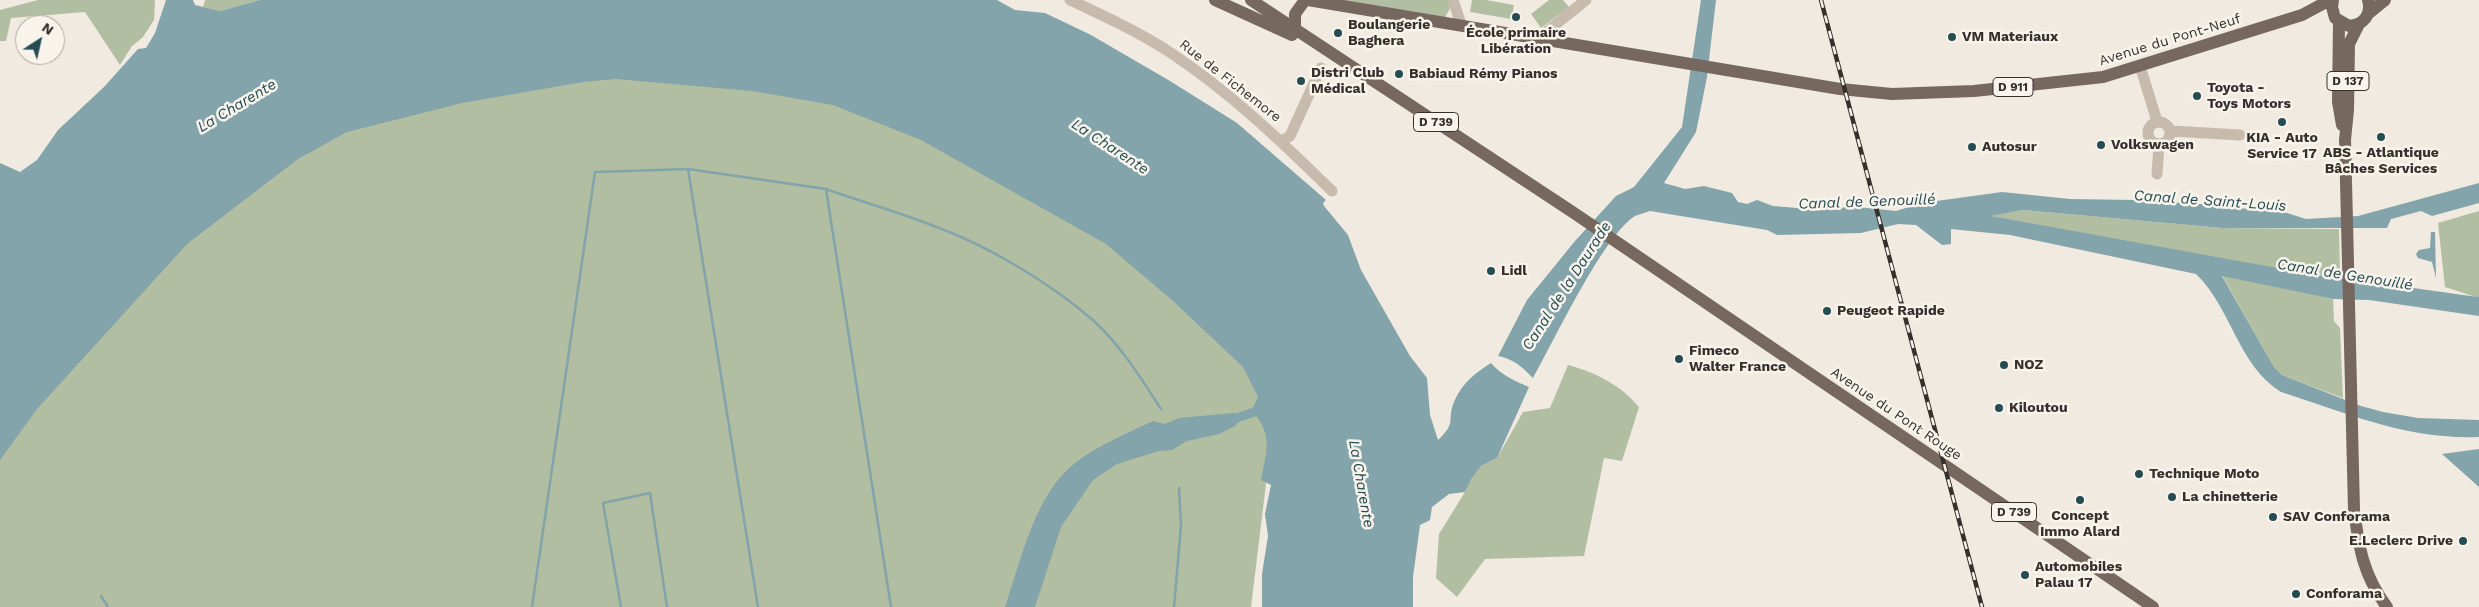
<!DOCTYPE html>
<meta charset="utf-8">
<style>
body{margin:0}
#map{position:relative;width:2479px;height:607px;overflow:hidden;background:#f0eae0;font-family:"Work Sans",sans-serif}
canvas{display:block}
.north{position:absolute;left:15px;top:15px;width:50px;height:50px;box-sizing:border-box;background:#f8f4ec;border:1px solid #aaa59f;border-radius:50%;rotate:35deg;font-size:14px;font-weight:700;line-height:20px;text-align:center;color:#362f2b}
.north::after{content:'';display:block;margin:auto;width:18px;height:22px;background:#254b53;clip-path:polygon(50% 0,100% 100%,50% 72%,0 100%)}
</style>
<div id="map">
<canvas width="2479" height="607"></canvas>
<div class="north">N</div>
</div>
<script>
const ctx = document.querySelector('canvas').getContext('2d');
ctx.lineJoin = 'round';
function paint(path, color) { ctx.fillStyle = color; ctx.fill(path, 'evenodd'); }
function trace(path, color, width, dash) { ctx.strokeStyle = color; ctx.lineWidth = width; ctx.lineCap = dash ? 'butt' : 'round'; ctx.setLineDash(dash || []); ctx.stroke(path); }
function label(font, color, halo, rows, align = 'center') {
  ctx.font = font + ' "Work Sans",sans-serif'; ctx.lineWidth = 5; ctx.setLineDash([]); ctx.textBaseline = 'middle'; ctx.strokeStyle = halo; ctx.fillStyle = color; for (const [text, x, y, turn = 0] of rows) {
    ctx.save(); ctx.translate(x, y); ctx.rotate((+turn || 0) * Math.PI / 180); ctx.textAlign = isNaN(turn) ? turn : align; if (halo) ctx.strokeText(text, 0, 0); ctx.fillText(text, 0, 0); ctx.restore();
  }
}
const green = new Path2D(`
 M38,0H155L154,20L143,37L132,46L120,65L85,12L11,18L6,41H0V10Z
 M205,0H260L220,11L203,7Z
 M1345,0H1449L1451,6L1445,18Z
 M1472,0H1486L1514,5L1511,19L1470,12Z
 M1549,0H1563L1569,7L1541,28L1531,14Z
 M683,47L1128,215L1276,402L1251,607H0V399L305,128Z
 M2023,210L2222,228L2339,229L2340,279L2226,261L1990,216Z
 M2479,211V298L2445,287L2438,223Z
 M2222,275L2333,299L2334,321L2340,328L2343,398L2282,375L2274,367Z
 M1568,365C1595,372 1622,386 1639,407L1622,461L1604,458L1584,556L1485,559L1457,597L1436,578L1439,534L1465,492L1470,479L1481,466L1497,458L1523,412L1550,408Z`);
const water = new Path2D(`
 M166,0H193L195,5L220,11L260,0H997L1015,10L1045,13L1091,35L1170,81L1237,123L1326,200L1323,203L1324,206L1348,235L1361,270L1410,356L1427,378L1430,415L1438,440C1458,421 1446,421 1454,402C1462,383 1475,373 1491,363C1501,375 1515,381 1529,387L1497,458L1481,466L1471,479L1465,492L1449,494L1432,507L1430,520L1420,525L1413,577V607H1262V574L1268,536L1265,514L1271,485L1261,480C1267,449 1273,436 1252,410L1258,397L1243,367L1173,301L1106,244L921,140L833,105L752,91L616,79L583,82L462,103L347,132L298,159L187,244L37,409L0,460V163L20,172L37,160L58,130L104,87L138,49L146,48L155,33Z
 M1701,0H1716L1707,77L1696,132L1664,183L1685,189L1704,186L1732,193L1738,202L1747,204L1757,200L1773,206L1809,209L1857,207L1896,211L1922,203L2002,192L2070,199L2135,200L2201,204L2287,213L2306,219L2358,216L2479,183V203L2432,216L2421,211L2391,219L2387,228H2222L2023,210L1991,216L2332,278C2381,282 2430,291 2479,297V316L2369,300L2333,299L2222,276L2274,367L2282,375L2361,406L2383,412L2418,418L2479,420V437C2407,440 2347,413 2281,392C2238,366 2231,307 2196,274L2010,235L1951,229V244L1942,245L1916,225L1898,224L1861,233L1777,235L1767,230L1650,211C1645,213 1639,214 1635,216C1603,236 1554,341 1533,378C1522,367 1514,359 1498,356L1527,300L1575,241L1616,196L1634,187L1682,127Z
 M2431,232H2435L2436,278L2432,262L2418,258L2416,254L2419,250L2430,248Z
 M1234,413L1242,417L1235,426L1219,434L1187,441L1172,450L1159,451L1117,464L1093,480L1061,527L1035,607H1005C1021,560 1035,494 1075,463C1098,445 1126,434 1153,421L1165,424L1179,418Z
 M2479,449V487L2442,454Z`);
const stream = new Path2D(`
 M688,169L826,189L891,607
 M826,189C862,202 899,212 934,226C989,246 1050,283 1094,321C1121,346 1141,378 1161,409
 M101,596L108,607
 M532,607L595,172L688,169L758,607
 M621,607L603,503L650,493L667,607
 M1174,607L1181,525L1179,488`);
const canal = new Path2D(`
 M1231,420L1263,409`);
const minor = new Path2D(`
 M1070,0C1104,16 1139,32 1171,53C1230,92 1282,142 1332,191
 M1453,0L1461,24
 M1540,37L1586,0
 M2140,66L2157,121
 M2148 133a11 11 0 1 1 22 0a11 11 0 1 1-22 0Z
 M2171,131L2240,135
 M1281,141L1290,136L1321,68
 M2157,174L2159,144`);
const major = new Path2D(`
 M1215,0L1292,35
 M1251,0L1574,213L2153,607
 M1308,0L1840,89L1892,94L1974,91L2103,77L2302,15L2330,0
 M2333,0L2332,7L2335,18L2349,26C2364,25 2372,14 2368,0
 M2369,13L2385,0
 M2339,22L2338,102L2342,125
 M2359,24L2349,44L2348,110L2345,140L2354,510C2359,548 2363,575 2387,607
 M1295,29V14L1305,0`);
const rail = new Path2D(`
 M1821,0L1982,607`);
const markers = [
 [1516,17,5,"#254b53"],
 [1338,33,5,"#254b53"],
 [1952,37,5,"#254b53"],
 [1399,74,5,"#254b53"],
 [1301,81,5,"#254b53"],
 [2197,96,5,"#254b53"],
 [2282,122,5,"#254b53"],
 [2381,137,5,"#254b53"],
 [2101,145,5,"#254b53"],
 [1972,147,5,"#254b53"],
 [1491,271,5,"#254b53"],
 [1827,311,5,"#254b53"],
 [1679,359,5,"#254b53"],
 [2004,365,5,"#254b53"],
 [1999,408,5,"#254b53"],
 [2139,474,5,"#254b53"],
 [2172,497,5,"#254b53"],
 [2080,500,5,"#254b53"],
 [2273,517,5,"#254b53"],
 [2463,541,5,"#254b53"],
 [2025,575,5,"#254b53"],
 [2296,594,5,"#254b53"]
];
const shields = [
 [2348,81,42],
 [2013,87,40],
 [1436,122,45],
 [2014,512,45]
];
const shieldNames = [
 ["D 137",2348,81],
 ["D 911",2013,87],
 ["D 739",1436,122],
 ["D 739",2014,512]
];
const poiNames = [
 ["Boulangerie",1348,25],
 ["Baghera",1348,41],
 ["École primaire",1516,33,"center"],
 ["Libération",1516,49,"center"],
 ["VM Materiaux",1962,37],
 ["Distri Club",1311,73],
 ["Médical",1311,89],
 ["Babiaud Rémy Pianos",1409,74],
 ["Toyota -",2207,88],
 ["Toys Motors",2207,104],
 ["KIA - Auto",2282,138,"center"],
 ["Service 17",2282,154,"center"],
 ["Volkswagen",2111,145],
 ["Autosur",1982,147],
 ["ABS - Atlantique",2381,153,"center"],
 ["Bâches Services",2381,169,"center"],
 ["Lidl",1501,271],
 ["Peugeot Rapide",1837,311],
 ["Fimeco",1689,351],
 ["Walter France",1689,367],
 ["NOZ",2014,365],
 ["Kiloutou",2009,408],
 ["Technique Moto",2149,474],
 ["La chinetterie",2182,497],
 ["Concept",2080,516,"center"],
 ["Immo Alard",2080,532,"center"],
 ["SAV Conforama",2283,517],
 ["E.Leclerc Drive",2453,541,"right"],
 ["Automobiles",2035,567],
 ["Palau 17",2035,583],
 ["Conforama",2306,594]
];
const streetNames = [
 ["Avenue du Pont-Neuf",2170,40,-17],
 ["Rue de Fichemore",1230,81,38],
 ["Avenue du Pont Rouge",1896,414,34]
];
const waterNames = [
 ["La Charente",237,106,-31],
 ["La Charente",1110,147,33],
 ["Canal de Saint-Louis",2210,201,4],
 ["Canal de Genouillé",1867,202,-2],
 ["Canal de Genouillé",2345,275,9],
 ["Canal de la Daurade",1567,286,-57],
 ["La Charente",1361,484,80]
];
paint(green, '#b1bea1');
paint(water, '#82a4aa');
trace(stream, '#82a4aa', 2.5);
trace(canal, '#82a4aa', 9);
trace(minor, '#c7bbad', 11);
trace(major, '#76685e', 12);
trace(rail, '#362f2b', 4.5);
trace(rail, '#f8f4ec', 2.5, [8]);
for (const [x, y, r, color] of markers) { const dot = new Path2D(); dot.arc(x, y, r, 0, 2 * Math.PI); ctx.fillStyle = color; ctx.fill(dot); trace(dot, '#f8f4ec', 2); }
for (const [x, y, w] of shields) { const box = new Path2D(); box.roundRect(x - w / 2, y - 9.5, w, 19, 4); ctx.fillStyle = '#f8f4ec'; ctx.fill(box); trace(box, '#362f2b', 1); }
label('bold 12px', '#362f2b', null, shieldNames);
label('bold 14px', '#362f2b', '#f8f4ec', poiNames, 'left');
label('14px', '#362f2b', '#f8f4ec', streetNames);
label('italic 15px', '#254b53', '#f8f4ec', waterNames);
</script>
